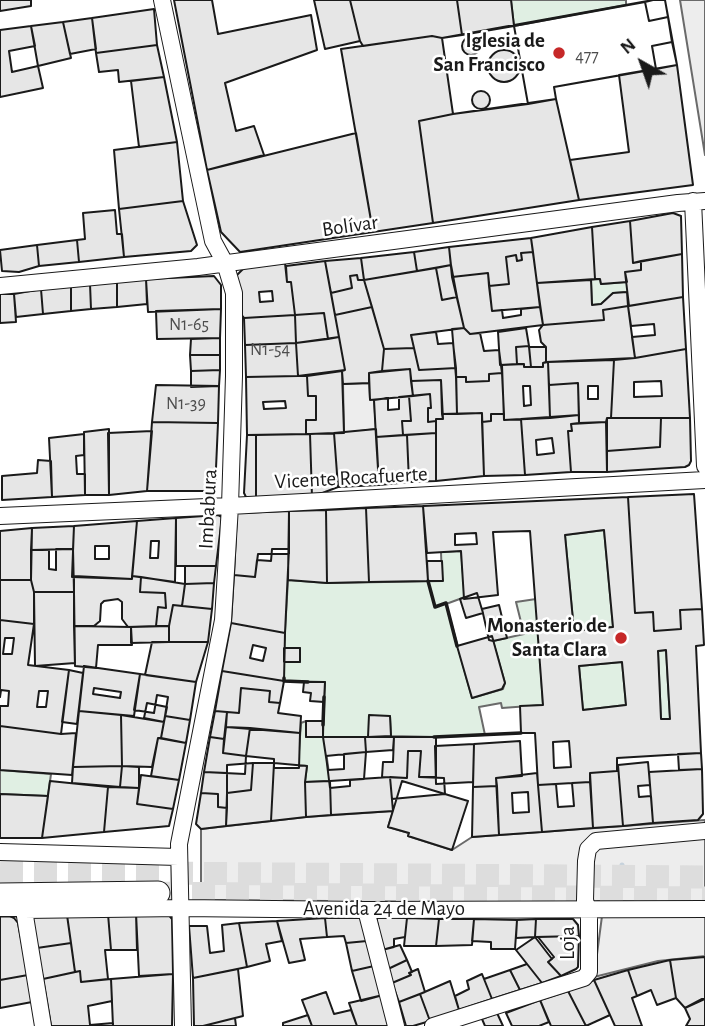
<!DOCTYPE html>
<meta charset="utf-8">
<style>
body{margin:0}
#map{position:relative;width:705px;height:1026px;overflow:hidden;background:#fff;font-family:"Alegreya Sans",sans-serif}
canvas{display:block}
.north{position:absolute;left:607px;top:28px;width:70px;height:70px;-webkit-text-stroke:5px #fff;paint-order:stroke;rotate:320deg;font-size:19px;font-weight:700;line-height:28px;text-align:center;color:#1a1a1a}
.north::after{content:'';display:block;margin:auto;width:24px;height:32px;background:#1a1a1a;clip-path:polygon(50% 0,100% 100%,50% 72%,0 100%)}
</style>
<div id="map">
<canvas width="705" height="1026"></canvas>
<div class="north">N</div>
</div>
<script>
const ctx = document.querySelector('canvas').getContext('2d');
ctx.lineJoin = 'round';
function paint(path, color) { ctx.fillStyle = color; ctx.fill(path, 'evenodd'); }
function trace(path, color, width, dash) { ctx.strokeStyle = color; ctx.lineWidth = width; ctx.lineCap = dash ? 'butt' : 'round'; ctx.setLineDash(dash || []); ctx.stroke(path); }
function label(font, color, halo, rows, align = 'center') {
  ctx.font = font + ' "Alegreya Sans",sans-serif'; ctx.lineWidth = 5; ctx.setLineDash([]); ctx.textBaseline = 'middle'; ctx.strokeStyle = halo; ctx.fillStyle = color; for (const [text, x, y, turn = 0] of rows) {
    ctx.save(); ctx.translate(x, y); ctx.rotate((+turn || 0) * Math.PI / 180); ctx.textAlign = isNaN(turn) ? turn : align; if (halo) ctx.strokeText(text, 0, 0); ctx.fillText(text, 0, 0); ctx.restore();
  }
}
const green = new Path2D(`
 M511,0H626V5L514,26Z
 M600,279L601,284L627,282L628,292L613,293L601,304L592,305L591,280Z
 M604,530L613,627L574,631L565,535Z
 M461,551L465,597L446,604L472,698L503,689L505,683L493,641L524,634L516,602L536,599L543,705L502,708L501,703L479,707L485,735L436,737L391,736L390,716L368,737H324L330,781L305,782L307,766L298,765L301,723L306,721V737L323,736L325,682L284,681V662H300V648H284L288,580L327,583L442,581L441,552Z
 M666,650L670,719H661L658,651Z
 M622,662L626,705L583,710L579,666Z
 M0,770L51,774L48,796L0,794Z`);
const parking = new Path2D(`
 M680,0H705V155Z
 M369,383L370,399L374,400L376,429L344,433L343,384Z
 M393,811L388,827L409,833L408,836L452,850L472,837L705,820V903L598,901L585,903L201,900V829L306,817Z
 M602,916H705V956L658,961L594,977Z`);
const stream = new Path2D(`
 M622,875V865`);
const building = new Path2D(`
 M0,0H31V6L0,11Z
 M174,0H212L218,34L311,15L317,50L225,83L236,131L254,126L264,155L207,170Z
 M314,0H350L360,41L325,49Z
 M350,0H457L462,35L442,38L432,36L363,46L360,41Z
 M457,0H511L514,26L462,35Z
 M653,0H665L677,65L554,87L556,99L453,114L442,38Z
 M653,0H665L668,17L649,21L645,2Z
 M645,2L649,21L668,17L672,42L652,46L656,69L554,87L556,99L528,104L514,26Z
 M154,9L157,45L96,53L92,18Z
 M92,18L96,49L70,54L63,22Z
 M63,22L71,58L38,66L31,26Z
 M31,26L35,46L9,51L12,72L38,66L43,88L0,97V30Z
 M514,26L528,104L453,114L442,38Z
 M432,36L442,38L453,114L419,121L433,223L373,232L341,49Z
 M462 46a9 9 0 1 1 18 0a9 9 0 1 1-18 0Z
 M672,42L677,65L656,69L652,46Z
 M157,45L164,77L119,82L118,70L99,72L96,53Z
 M488 66a16 16 0 1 1 32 0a16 16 0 1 1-32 0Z
 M677,65L693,185L579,200L570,160L629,152L619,75Z
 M164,77L177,142L139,147L131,81Z
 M472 100a9 9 0 1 1 18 0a9 9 0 1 1-18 0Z
 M556,99L579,200L433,223L419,121L453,114Z
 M356,133L373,232L240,252L221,232L207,170Z
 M177,142L183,201L119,209L114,150Z
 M183,201L197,245L191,251L124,257L119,209Z
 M115,210L117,234H122L124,257L79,262L77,240L85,239L83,213Z
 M673,213L681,216L682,254L633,263L630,221Z
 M630,221L633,263L641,261V270L625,272L627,282L601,284L600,279H595L592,227Z
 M592,227L595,279L537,283L531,238Z
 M531,238L533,252L521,253L522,260L517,261L516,255L506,257L509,284L489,286L488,273L452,277L449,247Z
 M77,240L79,262L39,266L37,245Z
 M37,245L39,266L19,272L2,271L0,250Z
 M449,247L451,265L417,271L414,252Z
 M414,252L417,271L364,280L361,258Z
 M533,252L540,307L521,309V315L503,318L502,310L492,311L489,286L509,284L506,257L516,255L517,261L522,260L521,253Z
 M682,254L683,297L629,306L625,272L641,270V261Z
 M361,258L364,280H358L357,275L350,276L352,288L331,293L325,261Z
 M325,261L339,337L328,339L324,313L295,315L291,282H287L286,266Z
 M285,263L287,282H291L295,315L244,318L239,312L236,276L244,268ZM272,291L273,301L260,302L259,292Z
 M451,265L457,297L442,300L436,268Z
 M436,268L442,300L457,297L464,328L411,335L414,348L384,349L364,280Z
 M488,273L492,311L540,307L543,325L470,334L464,328L452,277Z
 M357,275L358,280H364L372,307L335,315L331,293L352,288L350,276Z
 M214,276L221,285V309L148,312L146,279Z
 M146,279L147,304L117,307V282Z
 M591,280L592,305L601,304L613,293L627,292L628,306L603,310L604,320L543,325L537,283Z
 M117,282V307L91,309L90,284Z
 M90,284L91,309L71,311V286Z
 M71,286V311L43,314L41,289Z
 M41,289L43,314L16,317L14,294Z
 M0,294H14L16,322L0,323Z
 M683,297L686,349L635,358L632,337L655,335L654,324L631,326L628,306Z
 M628,306L635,358L546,362V347L541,342L539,330L543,325L604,320L603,310Z
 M372,307L384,349L382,371L369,373V383L343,384L342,371L345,370L335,315Z
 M221,309L220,338L157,339L156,311Z
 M324,313L328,339L296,343L295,315Z
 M295,315L296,343L245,345L244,318Z
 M464,328L470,334L480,333L484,351L499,350L502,373L489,374V381L466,382V377H456L452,329Z
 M526,328L529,346L516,347L517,364L500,365L498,332Z
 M436,332L438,344L453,343L456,368L419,370L411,335Z
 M339,337L345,370L298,376L296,343Z
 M220,338V355H190L191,339Z
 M296,343L298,376L246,377L245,345Z
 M529,346L531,367H524V364H517L516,347Z
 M529,347H546V362L543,363V367H531Z
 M414,348L419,370L456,368L457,414H442L441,380L411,381L410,369L382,371L384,349Z
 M686,349L690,418H611L614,360L635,358ZM661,381L662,396L634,397V382Z
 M190,355H220V370L191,371Z
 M614,360L611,418H607L606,422L579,423L578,383L549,385L548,362ZM588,386H598V399H588Z
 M548,362L550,418L504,420L502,365L524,364V367H543V363ZM523,386H530L531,405L524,406Z
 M410,369L413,396L370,400L369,373Z
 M220,370L219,386L191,387V371Z
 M342,371L344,433L306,434V420H316V396H308L307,376Z
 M502,373L504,414H491V421L482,422V413L457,414L456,377H466V382L489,381V374Z
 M298,376H307L308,396H316V420H306V434L247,435L246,377ZM285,401L286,408L264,409L263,402Z
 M441,380L443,419H436V421L428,422V408H431L430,394L413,396L411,381Z
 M578,383L579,415L550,418L549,385Z
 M156,385L219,386L218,423L152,422Z
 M430,394L431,408H428V422L436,421V433L403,435L402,421H411L409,396Z
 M409,396L411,421H402L403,435L376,437L374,400L388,398V410L399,409V397Z
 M482,413L484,476L436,481V419H443L442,414Z
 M491,414H504V420L521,419L525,475L484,476L482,422L491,421Z
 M579,415V423L571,424L572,431H568L571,472L525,475L521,419ZM552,438L554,453L537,455L536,440Z
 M607,418H661L660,447L607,451Z
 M661,418H690L691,461L689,465L685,467L607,472V451L660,447Z
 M152,422L218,423L215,491H147Z
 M606,422L607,472H571L568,431H572L571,424Z
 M109,429V495H85L84,432Z
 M376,429L379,485L338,487L334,433Z
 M152,431L147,491L109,495L108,433Z
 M334,433L338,487L312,497L310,434Z
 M436,433V481L409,482L407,435Z
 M84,434V455L76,456L77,474H85V495L52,497L49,438Z
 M310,434L312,497L256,498V435Z
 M247,435H256V498L246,497L244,493Z
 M407,435L409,482L379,485L376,437Z
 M38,460L51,461L52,497L2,500V476L37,473Z
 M694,494L702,609L680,610L681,629L654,631L653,612L635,613L628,497Z
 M628,497L635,613L653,612L654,631L681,629L680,610L702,609L704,645L696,646L701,753L617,758V771L590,773V782L538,785L535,733H521L520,706L543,705L530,531L493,532L498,595L464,599L461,551L427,553L423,506ZM604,530L613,627L574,631L565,535ZM476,533L477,544L455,545V534ZM666,650L670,719H661L658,651ZM622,662L626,705L583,710L579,666ZM569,741L571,767L554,768L553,742Z
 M423,506L428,581L369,582L366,508Z
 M366,508L369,582L327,583L326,510Z
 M326,510L327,583L288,580L289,511Z
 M289,511V554H258L255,577L234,575L237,513Z
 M218,515L222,517L216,566H176V518Z
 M176,518L175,582L132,576L137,521ZM151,541H159L158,558H150Z
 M137,521L132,579L72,577L74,526ZM95,546H109V559H95Z
 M74,526L73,549L31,550L32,528Z
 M32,528L31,580H0V531Z
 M56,549H73L74,592H34L31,580V550H49V569L56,570Z
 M272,549H289L285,633L231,623L234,575L255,577L257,560L271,561Z
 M427,561H442L443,581H428Z
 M185,566H216L214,583L185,584Z
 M74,576L132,579V576L141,577L140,592L165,593L166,608L158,607L156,626L128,627L122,619V602L118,599L104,601L101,604L100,621L94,626H74Z
 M141,577L185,584L182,606L173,605L169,626H156L158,607L166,608L165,593L140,592Z
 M0,580H31L34,592V624L0,620Z
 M214,583L212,609L182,606L185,584Z
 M34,592H74L75,663L35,666Z
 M477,593L483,613L466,618L460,599Z
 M173,605L212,609L208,642H169V626Z
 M499,605L507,638L493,641L489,640L482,609Z
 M0,620L34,624L28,665L69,670L61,734L0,726V706H8L9,691L1,690L0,697ZM5,638H14L12,654H3ZM39,691H48L46,707H37Z
 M231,623L285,633L284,681L222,671ZM253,645L266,648L263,661L250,658Z
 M74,626L131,627L132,645H98L96,668L75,666Z
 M169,626V642L131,643V627Z
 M492,636L505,683L502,689L472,698L457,646Z
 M152,642H208L196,682L145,675Z
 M284,648H300V662H284Z
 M84,666L140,674L134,716L79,711ZM94,688L121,692L120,698L93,694Z
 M69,670L83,673L77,724L62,722Z
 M222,671L284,681L280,703L269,702L270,691L241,688L239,713L215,711Z
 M140,674L196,682L190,720L165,716L168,697L157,695L154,713L134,710Z
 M304,682H325L324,702L310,701L311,693L303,692Z
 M241,688L270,691L269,702L280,703L278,713L301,716L300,733L226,727L227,712L239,713Z
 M147,703L167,707L164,722L144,718Z
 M79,711L121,715L122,766L73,767Z
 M215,711L227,712L224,739L210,737Z
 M121,715L164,722L161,738H158L152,767L122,766Z
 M369,715L390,716L391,736L368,737Z
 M165,716L190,720L186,743L161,738Z
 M306,721H323V737H306Z
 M0,726L61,734L76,733L72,775L0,770Z
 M226,727L250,728L246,756L223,753Z
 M250,728L300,733L299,768H274V759L246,756Z
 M210,737L224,739L223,753L246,756L245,774L204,772Z
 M323,737H365L366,752L344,754V769L328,770Z
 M365,737H394L393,750L366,752Z
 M394,737H436V777H419L421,751H408L407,778L382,777L383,762H393Z
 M158,738L186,743L179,780L151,776Z
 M520,741L522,776L496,778L497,786L473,787L474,744Z
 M474,744L473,782L436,784L435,746Z
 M408,751H421L419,777L444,778L445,794L392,799L390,777L407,778Z
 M366,752L364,779L350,780V786L330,788L326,756Z
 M701,753L702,769L679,770L678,754Z
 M648,762L650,785L638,786L639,797L651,796L653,823L623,826L618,765Z
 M253,763H274L271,821L226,826L227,793L251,790Z
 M253,763L251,790L227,793V765Z
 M274,763L307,766L305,782L306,817L271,821Z
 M618,765L623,826L593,828L590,773L617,771Z
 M122,766L120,787L72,783L73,767Z
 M122,766L139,767V788L120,787Z
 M702,769L703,814L698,820L653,823L649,772Z
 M204,772L227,773V808L218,807V794L201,793Z
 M537,773L542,832L499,835L496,778ZM528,792L529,812L513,813L512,793Z
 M141,775L179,780L173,809L137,804Z
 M390,777L393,811L331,815L330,781Z
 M50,781L108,787L104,832L42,838Z
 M330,781L331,815L306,817L305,782Z
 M402,781L468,801L452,850L408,836L409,833L388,827Z
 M590,782L593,828L542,832L538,785L556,784L558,807L574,806L572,783Z
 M497,786L499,835L472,837L473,787Z
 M108,787L139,788L137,804L173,809L169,826L104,832Z
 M201,793L218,794V807L227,808L226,826L201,829L196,824Z
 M0,794L48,796L42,838H0Z
 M136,913L137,950H111L108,914Z
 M136,913H167L172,919L173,974L139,976Z
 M108,914L111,950H105L108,979L81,982L80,971L75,972L67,915Z
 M67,915L71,943L37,948L31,917Z
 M0,916H10L14,918L18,923L28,975L0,980Z
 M376,916L407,918L405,937L394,939V947L382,950Z
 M325,918L327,937L300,939L305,960L289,963L277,921Z
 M325,918H362L367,941L346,943L344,936L327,937Z
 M407,918L439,919L436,946H404Z
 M439,919H474L472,945L436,946Z
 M474,919L517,920L515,949H491V942L472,941Z
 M536,919H573L578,925L579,936L535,937Z
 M536,919L535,937L516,938L517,920Z
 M277,921L282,941L266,944L270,961L247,967L239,923Z
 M239,923L247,967L193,978L189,926H207L210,953L224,951L222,925Z
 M579,936L578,967L576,969L561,976L548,962L554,957L538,937Z
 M535,937L552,959L548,962L561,976L542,983L516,950Z
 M367,941L374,966L352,971L346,943Z
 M71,943L75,972L43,979L37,948Z
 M400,945L407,960L388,969L382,950Z
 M705,957V999L685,1008L676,998L670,960Z
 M407,960L412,972L409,973L411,975L392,983L388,969Z
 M670,960L676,998L657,1005L651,990L637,996L628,970Z
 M527,964L542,983L520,990L510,970Z
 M374,966L383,995L361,1001L352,971Z
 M238,969L243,1016L203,1026H194L193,978Z
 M418,969L425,992L399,1002L392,983L411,975L409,973Z
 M510,970L520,990L492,999L484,979Z
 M628,970L637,996L632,998L642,1026H615L594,980Z
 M80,971L81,982L111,979L112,1001L88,1006L90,1025L113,1023V1026H51L43,979Z
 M173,974L172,1026H113L111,979Z
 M482,974L492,999L459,1010L455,996L469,989L467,981Z
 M28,975L32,1002L0,1008V980Z
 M594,980L610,1015L586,1026L568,991Z
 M450,981L459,1010L430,1021L420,994Z
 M568,991L586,1026H551L540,1000Z
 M326,992L334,1014L351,1010L357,1026H312L302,1000Z
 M420,994L430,1021L413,1026H406L399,1002Z
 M383,995L392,1026H357L349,1003Z
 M702,999H705V1026H686L690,1019L685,1008Z
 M540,1000L549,1022L539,1026H512L506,1013Z
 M497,1013L503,1026H485L482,1019Z
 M308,1015L312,1026H283V1023Z
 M235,1018L236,1026H203Z`);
const secondaryTunnel = new Path2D(`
 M0,872L705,877
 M158,893L705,898`);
const pedestrian = new Path2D(`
 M0,910H24`);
const minor = new Path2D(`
 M162,0L213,241L225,263L234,293V376L230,506L223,620L179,844L183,1026
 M693,201L705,466
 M0,286L198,267L678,203L705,201
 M0,516L230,506L705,480
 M0,852L178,857
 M366,910L396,1026
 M43,1026L24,910L181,908L366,910L705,909
 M433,1026L584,978L589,972V916L585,900L586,861L588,849L596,841L705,831`);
const secondary = new Path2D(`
 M0,895L158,893`);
const wall = new Path2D(`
 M428,581L435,607L446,603L457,646
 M284,678V681L308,682
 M323,725L324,697
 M434,737L521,733`);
const markers = [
 [559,53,7,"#c62828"],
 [621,638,7,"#c62828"]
];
const numberNames = [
 ["477",587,57],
 ["N1-65",189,325],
 ["N1-54",270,350],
 ["N1-39",186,404]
];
const poiNames = [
 ["Iglesia de",545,41],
 ["San Francisco",545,65],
 ["Monasterio de",607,626],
 ["Santa Clara",607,650]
];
const streetNames = [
 ["Bolívar",350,226,-8],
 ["Vicente Rocafuerte",351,478,-3],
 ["Imbabura",208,509,-87],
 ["Avenida 24 de Mayo",384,909],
 ["Loja",568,943,-90]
];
paint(green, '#e0efe3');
trace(green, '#6a6a6a', 2);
paint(parking, '#ededed');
trace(parking, '#6a6a6a', 2);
trace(stream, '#c6d2dc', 5);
paint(building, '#e6e6e6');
trace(building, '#1a1a1a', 2);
trace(secondaryTunnel, '#ddd', 23, [23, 11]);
trace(pedestrian, '#1a1a1a', 15);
trace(minor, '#1a1a1a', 18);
trace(secondary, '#1a1a1a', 25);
trace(pedestrian, '#fff', 12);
trace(minor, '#fff', 16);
trace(secondary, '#fff', 23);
trace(wall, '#1a1a1a', 3.5);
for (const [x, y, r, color] of markers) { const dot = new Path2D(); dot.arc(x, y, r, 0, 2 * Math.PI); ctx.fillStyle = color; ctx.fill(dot); trace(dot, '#fff', 2.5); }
label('18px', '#4d4d4d', null, numberNames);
label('bold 21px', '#1a1a1a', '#fff', poiNames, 'right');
label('21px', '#1a1a1a', '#fff', streetNames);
</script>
